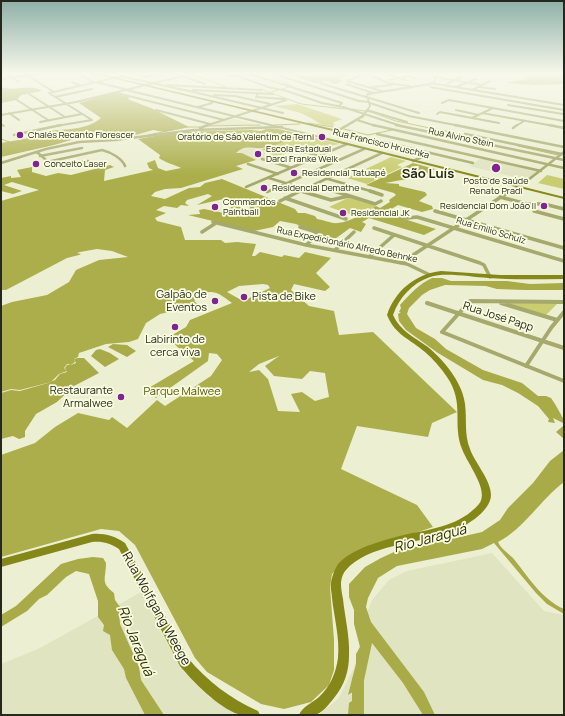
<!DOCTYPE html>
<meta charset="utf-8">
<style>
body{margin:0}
#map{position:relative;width:565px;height:716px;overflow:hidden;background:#edefd2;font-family:Manrope,sans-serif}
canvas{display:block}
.frame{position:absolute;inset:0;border:2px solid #27281d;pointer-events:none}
</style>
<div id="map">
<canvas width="565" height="716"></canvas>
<div class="frame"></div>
</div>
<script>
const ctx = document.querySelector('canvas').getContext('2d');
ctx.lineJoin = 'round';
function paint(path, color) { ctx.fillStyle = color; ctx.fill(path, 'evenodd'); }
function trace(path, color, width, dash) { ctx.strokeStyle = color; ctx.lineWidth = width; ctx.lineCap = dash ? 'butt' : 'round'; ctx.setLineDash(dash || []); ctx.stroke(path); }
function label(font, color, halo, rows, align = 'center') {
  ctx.font = font + ' Manrope,sans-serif'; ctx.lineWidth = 3.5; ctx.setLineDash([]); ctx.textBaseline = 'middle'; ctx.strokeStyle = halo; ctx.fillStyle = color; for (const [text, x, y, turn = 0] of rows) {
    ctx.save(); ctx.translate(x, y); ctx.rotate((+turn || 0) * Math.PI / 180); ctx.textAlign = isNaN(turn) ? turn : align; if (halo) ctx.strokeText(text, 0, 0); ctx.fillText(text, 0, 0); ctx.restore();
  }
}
const built = new Path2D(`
 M234,119L257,125L208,126L226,120Z
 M253,147H258L275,156L256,160L242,153H235L240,149Z
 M482,158L538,171L526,180L469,166Z
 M492,553L544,611L564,615V715H318L338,699L354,668L368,610L372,600L389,580L407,571Z
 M143,591L159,629L184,672L209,697L241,715H1V664L38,649Z`);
const green = new Path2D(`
 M297,104L342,119L332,123L335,124L333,126C318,125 320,123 309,117C302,112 283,109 274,106Z
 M305,135L340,144L275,156L261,149Z
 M391,157L406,161L397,165L402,167L367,184L347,178Z
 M547,175L564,179V189L538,183Z
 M350,197L376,206L356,216L329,207Z
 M499,301L558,303L545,316Z`);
const forest = new Path2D(`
 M289,74L311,76L322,74H351L339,79L343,81L335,84L327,81L315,83Z
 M532,74H564V84L534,85L506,83L525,79L523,77L539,76Z
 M1,87C14,92 30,83 42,91L21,95L17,100L1,103Z
 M114,93L129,97L128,99L130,100L151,108L189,127L164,132L153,130L132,136L112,133L88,135L54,145L1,157V143L52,134L48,131C66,129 87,130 101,118L79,103Z
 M266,129H278L305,135C292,139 275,146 262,148C253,149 245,144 236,153H242L256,160L236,166L243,169L181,188L165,189L155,192L151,196L165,199L189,188L200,187L205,183L222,179L295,209L298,213H305L315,216L317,219C324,220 333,224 338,223C351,222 365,212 376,206L380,208L390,202L389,200L396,195L394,193L366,185L413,163L435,169L426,174L418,173L419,166H415L402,172L407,179L385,183L399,184V186L425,192L427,195L419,201L432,206L433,209L422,212L398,205L385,213L436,229L424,235L369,218L362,222L366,224L361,232L350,228L335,239L319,236L296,224L280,221L273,227L254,231L188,215L200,214L199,210L204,209L224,213L235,204L241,207L244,212H251L249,204L228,198L197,205L212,196L208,194L187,200L185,203L189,206L181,205L177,208L164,206L156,210L166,213L155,218L157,221L181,227L185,240H221L225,243L237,242L256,244L252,256H255L260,252L282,257L284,255L299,258L305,252L331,258L316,273L330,287L325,291L294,284L291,290L309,306L334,311L339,335L373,332L457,412L432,423L428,437L357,426L341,469L417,505L433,527L369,549L342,563L332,574L330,587L334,640V670L329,685L311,702L284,709L261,704L207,672L195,658L135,545L119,531L101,529L1,557V455L35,443L55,427L78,413L109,420L112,417L127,428L157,400L165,406L211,376L222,360L217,354L209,353L208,361L156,398L147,389L194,361L173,343L168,341L174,334L186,327L190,320L232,303C216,291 212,288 194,298L195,302L200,305L160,314L146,323L138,339L129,342L106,344L79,353L78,357L74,359L75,362L71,365L67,364L64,368L67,371L59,374L51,382L20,390L11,389L1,392V306L12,302L47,295L69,282L76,270L99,260L128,257L112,251L97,249L80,252L77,253L81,254L79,255L67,258L6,290H1V201L39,190L12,182L4,185L22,191L13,194L1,191V178L11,176V178L21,177L17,170L32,167V172L46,176L58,173L71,175L110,165L114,167L105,170L104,181L153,170L149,168L147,163L155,160L158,168L166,171L181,168C175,165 164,162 159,158L160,155L138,139L178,132L251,130L261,131ZM263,284L268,285L270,288L243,301L227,292L239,286ZM279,356L265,366L274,376L302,379L310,371L325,373L329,397L315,401L302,392L291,394L300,412L278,411L268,379L259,370L249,372L259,364Z`);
const water = new Path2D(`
 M432,278H442L451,281H507L530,284L564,283V290H525L497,289L486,286L445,285L430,290L422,295L409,308L407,314L416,328L435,339L446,349L483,370L522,383L538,396H546L551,398L555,404L564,420V439L556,432L563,426V423L553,418L555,423L548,422L549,419L538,406L518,393L502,385L483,380L438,353L406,330L399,321L398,314L401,312H399L401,308L400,305C409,295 419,284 432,278Z
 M113,344L127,345L136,351L127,357L108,347Z
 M100,349L110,353L119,359L105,367L91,356L96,350Z
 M78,358H84L99,373L74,386L57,402L36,414L25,431V437L19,439L13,436L1,439V393L11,390L20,391L48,383L55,380L60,374L67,372L65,368L67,365H71L76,363L74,359Z
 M564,450V482C540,500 525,528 498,542C501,549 508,553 513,558C528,576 541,599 564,609V614L547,604L536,593L494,543L482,549L397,566L378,578L368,598L366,607L371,622L424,692L435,715H423L403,683L372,643L363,685L348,695L356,664V654L360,647L354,624V610L349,597V584L365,567L381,558L394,552L482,532L500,520L508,508L533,483L550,461Z
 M93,557L103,558L106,563C106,579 100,582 114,593L115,600L120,607L119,610L120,624L139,667L141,680L164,715H145L126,678L124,669L112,650L110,635L103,631L104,625L98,617V601L89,574L76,571L66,577L47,595L39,599L27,611L1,627V615L16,606L61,564L78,559Z
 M362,694L360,702L361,715H348L349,703Z`);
const stream = new Path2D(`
 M191,74L226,87
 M274,74L271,76L292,86
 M261,89L301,104L345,109
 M282,89L289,87
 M271,92L278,90
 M352,109L371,112L396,121L464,135
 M308,123L339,128
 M274,125L300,124
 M206,126L260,125
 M344,129L368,135L392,130
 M148,135L187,127H200
 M1,139L15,144L46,146L82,136L116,135L120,138
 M518,146L558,155`);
const river = new Path2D(`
 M358,673L362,675L364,679V715H352V679L354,675Z`);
const minorFar3 = new Path2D(`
 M8,74L19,82
 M79,74L91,81L125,89
 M138,74L145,77L161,74
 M232,74L268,87L287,91L322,103L343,107L401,126
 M250,74L342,103L339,106
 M313,74L315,75
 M368,74L388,83L409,86
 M386,74L406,80
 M27,75L54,92
 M407,75L415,78
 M120,76L184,90
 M228,76L245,74
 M280,76L359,101L369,102
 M435,77L483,85
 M1,79L38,74
 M389,80L408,76
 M347,81L382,91
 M347,81L364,74
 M72,82L79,85
 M320,83L419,113
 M431,83L564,105
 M448,83L462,77
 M346,84L373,93
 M166,85L261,90
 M372,87L392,85
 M430,87L564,110
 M456,87L476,79
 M479,87L495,89
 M185,90L283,113
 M193,90L273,94
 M472,90L490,81
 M49,93L122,76
 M49,93L92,120
 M117,93L224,120
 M29,94L65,117
 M258,94L256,97L284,99
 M214,95L235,96L270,104
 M55,97L92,89
 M17,100L48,120
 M370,103L409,116L460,126
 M442,103L449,100L564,121
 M508,105L563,114
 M198,107L212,103
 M156,110L210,124
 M367,110L407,122
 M456,110L479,115
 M9,113L19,120
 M482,113L554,126
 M437,114L440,112L499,123
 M1,115L76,102L183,76L205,84
 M472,118L493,108
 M357,120L376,126
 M40,122L82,114
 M1,124L4,126
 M56,126L92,120
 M205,126L286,100
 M516,126L524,121`);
const minorFar2 = new Path2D(`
 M373,125L564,168
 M396,125L564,160
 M455,125L564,147
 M549,125L564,128
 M200,128L208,125
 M513,128L517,125
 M337,131L473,163
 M377,134L541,171
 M465,134L562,154
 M14,135L61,125
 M37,152L54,167L88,161
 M304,152L319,156
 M40,156L82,148
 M285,156L306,162
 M262,159L292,168
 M413,161L431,153
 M47,162L102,150C110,152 122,158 125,166
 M1,163L46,149L79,142L115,140L194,130L282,127
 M248,164L278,174
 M269,178L305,189
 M328,179L374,192
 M246,187L347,144
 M300,191L304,192
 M267,192L364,149
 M298,192L382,153
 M337,192L332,191L346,184
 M509,192L519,187L564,152`);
const minorFar1 = new Path2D(`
 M301,191L331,200L349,196
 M334,191L375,204L381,201
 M370,191L382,195
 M500,197L527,204H544L564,209
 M285,198L346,219
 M280,201L300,191
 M435,211L564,248
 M534,211L564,219
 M397,216L407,218L417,217L564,261
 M213,222L306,245L407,264L430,275
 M300,227L320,233L306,245
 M374,228L480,263L484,265L490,277
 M202,232L216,223
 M335,250L354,232
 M369,257L394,235
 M401,263L510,191`);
const minor = new Path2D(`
 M564,302L470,301L442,332L564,381
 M427,303L564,348
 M501,303L557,320
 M526,366L551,328L564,312`);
const tertiary = new Path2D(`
 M436,74H438L435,83L431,85L369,95L368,96L371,106L364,117L338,132L335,131L362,115L369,106L366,96L367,93L429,83L433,82Z
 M127,89L324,137L326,138L324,139L126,91Z`);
const secondary = new Path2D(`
 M101,74L337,130L339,131L337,132L95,74Z
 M324,137L564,197V199L323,139L322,138Z
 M441,271L500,275H564V279C539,279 513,280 488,278C471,277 445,272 430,277C412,283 399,298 393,315C400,331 414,337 428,347C434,352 440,358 445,364C455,376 463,389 465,404C467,419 464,434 470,449C475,463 491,480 491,495C491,512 462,529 448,533C419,543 367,545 346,570C343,573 341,579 341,584C341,589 342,594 343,599C345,618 350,637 349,656C349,671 344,686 334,698C329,704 322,714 314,715C309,716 304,715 299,715C302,707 312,703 319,697C330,687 336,673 338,658C340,638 334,617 332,598C332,593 330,587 331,583C332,576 335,568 339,563C346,555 358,550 367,546C381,541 394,537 408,534C433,529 461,525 479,504C490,491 467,463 462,449C452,424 465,403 447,377C441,368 433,359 425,352C410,339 395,335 387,315C395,291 415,274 441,271Z
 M92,534C104,533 115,536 125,543L188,658C207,681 231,699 258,711L260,715C254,715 244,716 238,714C219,708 192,681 180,666L119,549C110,543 102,541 92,542L1,567V559Z`);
const markers = [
 [20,135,4,"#7f2491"],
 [322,137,4,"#7f2491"],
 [258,154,4,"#7f2491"],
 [36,164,4,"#7f2491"],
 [496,168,5,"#7f2491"],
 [294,173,4,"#7f2491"],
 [264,188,4,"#7f2491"],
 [544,206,4,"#7f2491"],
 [215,207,4,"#7f2491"],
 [343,213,4,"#7f2491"],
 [244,297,4,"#7f2491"],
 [215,301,4,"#7f2491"],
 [175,327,4,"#7f2491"],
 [121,397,4,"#7f2491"]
];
const farPoinames = [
 ["Chalés Recanto Florescer",28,135],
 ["Oratório de São Valentim de Terni",314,137,"right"],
 ["Escola Estadual",266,149],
 ["Darci Franke Welk",266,159],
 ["Conceito Laser",44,164],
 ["Residencial Tatuapé",302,173],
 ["Posto de Saúde",496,181,"center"],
 ["Renato Pradi",496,191,"center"],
 ["Residencial Demathe",272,188],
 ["Commandos",223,202],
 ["Paintball",223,212],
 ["Residencial Dom João II",536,206,"right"],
 ["Residencial JK",351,213]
];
const farStreetnames = [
 ["Rua Alvino Stein",461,138,12],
 ["Rua Francisco Hruschka",381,144,14],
 ["Rua Emilio Schulz",491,231,17],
 ["Rua Expedicionário Alfredo Behnke",347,245,12]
];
const poiNames = [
 ["Galpão de",207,295],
 ["Eventos",207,308],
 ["Pista de Bike",252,297,"left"],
 ["Labirinto de",175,340,"center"],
 ["cerca viva",175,353,"center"],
 ["Restaurante",113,391],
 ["Armalwee",113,404]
];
const streetNames = [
 ["Rua José Papp",498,317,18]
];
const parkNames = [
 ["Parque Malwee",182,392]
];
const farDistrictnames = [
 ["São Luís",428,174]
];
const nearStreetnames = [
 ["Rua Wolfgang Weege",156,609,61]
];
const nearWaternames = [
 ["Rio Jaraguá",430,539,-15],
 ["Rio Jaraguá",135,641,68]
];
paint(built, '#e1e4c1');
paint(green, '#c9cd70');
paint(forest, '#abae4a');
paint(water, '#a8ab48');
trace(stream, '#a8ab48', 1);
paint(river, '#a8ab48');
trace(minorFar3, '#a6a96c', 2);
trace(minorFar2, '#a6a96c', 2.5);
trace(minorFar1, '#a6a96c', 3.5);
trace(minor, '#a6a96c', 4);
paint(tertiary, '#a6a96c');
paint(secondary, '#858718');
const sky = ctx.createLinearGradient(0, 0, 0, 175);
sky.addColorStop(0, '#8eb0a8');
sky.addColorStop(0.42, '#f7f8eb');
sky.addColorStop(1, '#f7f8eb00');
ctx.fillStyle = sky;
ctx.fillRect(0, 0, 565, 175);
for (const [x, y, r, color] of markers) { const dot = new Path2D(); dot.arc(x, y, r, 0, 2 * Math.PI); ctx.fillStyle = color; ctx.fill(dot); trace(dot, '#fafcdf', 1.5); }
label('9px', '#27281d', '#fafcdf', farPoinames, 'left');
label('9px', '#27281d', '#fafcdf', farStreetnames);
label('11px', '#27281d', '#fafcdf', poiNames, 'right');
label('11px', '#27281d', '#fafcdf', streetNames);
label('11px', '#535406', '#fafcdf', parkNames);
label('bold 13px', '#27281d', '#fafcdf', farDistrictnames);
label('13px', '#27281d', '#fafcdf', nearStreetnames);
label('italic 14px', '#2b2c01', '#fafcdf', nearWaternames);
</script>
